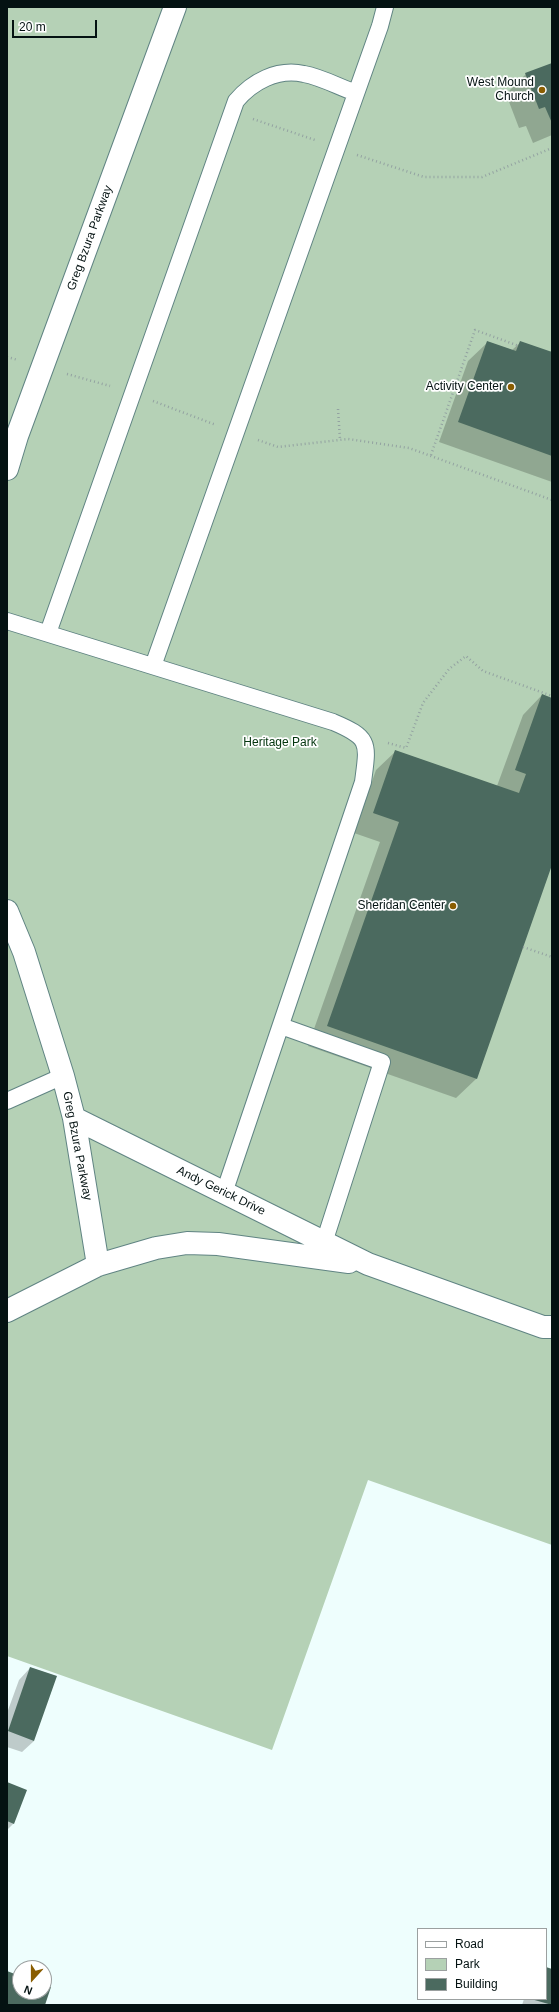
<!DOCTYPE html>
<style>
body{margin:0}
#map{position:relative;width:559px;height:2012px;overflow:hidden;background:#eefefd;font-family:Helvetica,sans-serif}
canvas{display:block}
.frame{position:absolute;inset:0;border:8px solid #041212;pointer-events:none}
.legend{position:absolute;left:417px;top:1928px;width:130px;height:72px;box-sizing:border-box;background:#fff;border:1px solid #9ba0a0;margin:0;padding:5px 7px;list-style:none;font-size:12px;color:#041212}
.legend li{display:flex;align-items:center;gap:8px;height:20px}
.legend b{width:20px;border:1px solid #9ba0a0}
.north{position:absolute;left:12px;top:1960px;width:40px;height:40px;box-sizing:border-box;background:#fff;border:1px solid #9ba0a0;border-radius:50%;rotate:201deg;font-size:11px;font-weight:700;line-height:16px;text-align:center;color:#041212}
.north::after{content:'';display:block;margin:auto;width:14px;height:18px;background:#8a5d01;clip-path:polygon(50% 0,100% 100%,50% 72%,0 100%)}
.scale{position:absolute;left:12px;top:20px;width:85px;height:18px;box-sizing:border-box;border:2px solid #041212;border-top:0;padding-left:5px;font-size:12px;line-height:14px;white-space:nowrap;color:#041212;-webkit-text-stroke:3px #fff;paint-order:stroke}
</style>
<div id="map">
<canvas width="559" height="2012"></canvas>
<div class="frame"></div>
<ul class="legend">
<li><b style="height:5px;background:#fff"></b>Road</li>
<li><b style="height:11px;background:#b5d1b6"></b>Park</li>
<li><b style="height:11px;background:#4b6a5f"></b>Building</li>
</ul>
<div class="north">N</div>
<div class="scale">20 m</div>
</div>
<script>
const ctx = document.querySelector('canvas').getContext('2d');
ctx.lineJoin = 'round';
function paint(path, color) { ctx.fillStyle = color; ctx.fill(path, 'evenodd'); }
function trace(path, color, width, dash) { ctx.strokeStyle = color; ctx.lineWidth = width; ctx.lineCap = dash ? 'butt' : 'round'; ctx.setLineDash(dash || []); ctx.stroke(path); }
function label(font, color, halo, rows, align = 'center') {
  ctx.font = font + ' Helvetica,sans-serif'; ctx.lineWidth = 3.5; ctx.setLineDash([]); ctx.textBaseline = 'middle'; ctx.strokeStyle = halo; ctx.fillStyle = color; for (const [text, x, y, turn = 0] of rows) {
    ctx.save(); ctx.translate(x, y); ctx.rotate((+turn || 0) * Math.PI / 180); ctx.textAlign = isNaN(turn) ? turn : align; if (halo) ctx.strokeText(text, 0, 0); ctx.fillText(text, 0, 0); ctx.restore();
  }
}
const green = new Path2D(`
 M7,7H552V1545L368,1480L272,1750L7,1656Z`);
const shadow = new Path2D(`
 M552,64V135L533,143L526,126L519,128L506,94L526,74Z
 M488,342L512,350L521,342L550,352L552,350V482L439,442L468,361Z
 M542,695L552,699V862L476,1079L456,1098L308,1046L380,842L354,833L376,770L396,751L497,786L523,715Z
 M30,1668L34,1741L22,1752L7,1747V1713L19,1680Z
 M7,1783L14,1823L7,1830Z
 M546,1968L552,1971V2005H522L524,1999H546Z`);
const building = new Path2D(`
 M552,63V123L545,107L539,109L525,73Z
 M487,341L516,351L520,341L552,352V456L458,422Z
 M542,694L552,698V865L477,1079L327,1026L399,822L373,813L395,750L519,793L526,774L515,770Z
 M30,1667L57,1676L34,1741L8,1731Z
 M7,1782L27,1790L14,1824L7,1821Z
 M546,1967L552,1969V2005L531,1999H546Z
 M7,1971L20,1976V1992H44V1984L51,1987L45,2005H7Z`);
const path = new Path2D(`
 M253,119L315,140
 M357,155L424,177H482L552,148
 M7,357L18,360
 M67,374L110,386
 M153,401L216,425
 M338,409L340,440
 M258,440L278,447L348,439L409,448L552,500
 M431,455L475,330L519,346
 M388,743L406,748L423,703L449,669L466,656L483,671L552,696
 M523,947L552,957`);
const service = new Path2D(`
 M7,621L333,722C371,738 368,743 363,782L224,1193
 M48,633L236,101C252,82 277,68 304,74C321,77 339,87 356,93
 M153,666L380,26L385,7
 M281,1026L382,1062L321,1252
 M7,1101L63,1076`);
const minor = new Path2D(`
 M7,469L17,436L175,7
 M7,911L24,952L63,1076L74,1118L98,1265
 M74,1118L368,1264L543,1327H552
 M7,1311L98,1265L156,1248L187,1243L218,1244L349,1262`);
const markers = [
 [542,90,4,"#8a5d01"],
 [511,387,4,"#8a5d01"],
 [453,906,4,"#8a5d01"]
];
const poiNames = [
 ["West Mound",534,83],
 ["Church",534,97],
 ["Activity Center",503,387],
 ["Sheridan Center",445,906]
];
const streetNames = [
 ["Greg Bzura Parkway",90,238,-70],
 ["Greg Bzura Parkway",77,1146,79],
 ["Andy Gerick Drive",221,1191,26]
];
const parkNames = [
 ["Heritage Park",280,743]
];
paint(green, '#b5d1b6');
paint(shadow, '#0003');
paint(building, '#4b6a5f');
trace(service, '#608483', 18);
trace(minor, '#608483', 24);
trace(path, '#93a2a1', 2.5, [1, 3]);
trace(service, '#fff', 16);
trace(minor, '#fff', 22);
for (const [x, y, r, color] of markers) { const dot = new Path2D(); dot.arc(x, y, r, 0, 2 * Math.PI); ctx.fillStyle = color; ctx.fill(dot); trace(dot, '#fff', 1.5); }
label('12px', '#041212', '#fff', poiNames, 'right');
label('12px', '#041212', '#fff', streetNames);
label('12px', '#03350e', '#fff', parkNames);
</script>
